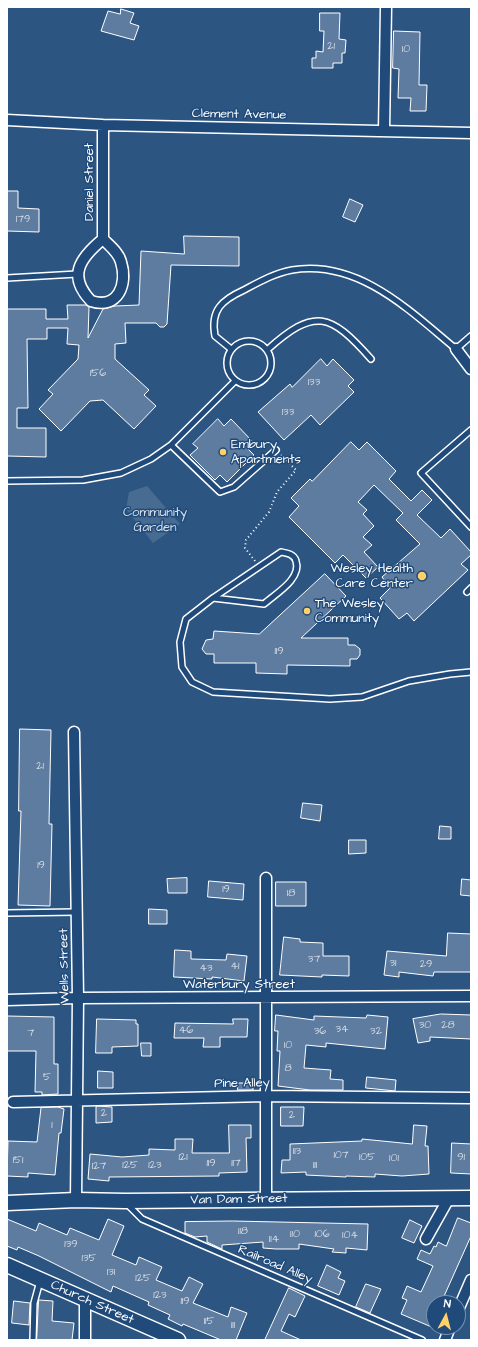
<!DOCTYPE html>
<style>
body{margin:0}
#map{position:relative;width:478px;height:1347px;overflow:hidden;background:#2c5582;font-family:"Architects Daughter",sans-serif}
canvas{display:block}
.frame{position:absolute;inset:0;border:8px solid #fff;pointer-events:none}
.north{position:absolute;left:426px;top:1295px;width:40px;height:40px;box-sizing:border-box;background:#1f4a7a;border:1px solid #7992af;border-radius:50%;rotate:7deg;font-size:11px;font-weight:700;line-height:16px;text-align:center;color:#fff}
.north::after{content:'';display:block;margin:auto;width:14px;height:18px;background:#ffd166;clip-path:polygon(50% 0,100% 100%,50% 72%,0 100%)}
</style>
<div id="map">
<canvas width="478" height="1347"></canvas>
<div class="frame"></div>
<div class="north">N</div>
</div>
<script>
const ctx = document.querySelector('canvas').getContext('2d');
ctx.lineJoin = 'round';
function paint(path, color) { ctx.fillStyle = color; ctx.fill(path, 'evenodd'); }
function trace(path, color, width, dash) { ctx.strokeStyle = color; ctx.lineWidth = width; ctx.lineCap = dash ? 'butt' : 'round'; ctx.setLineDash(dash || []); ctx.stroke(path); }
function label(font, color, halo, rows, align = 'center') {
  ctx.font = font + ' "Architects Daughter",sans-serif'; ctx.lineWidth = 3; ctx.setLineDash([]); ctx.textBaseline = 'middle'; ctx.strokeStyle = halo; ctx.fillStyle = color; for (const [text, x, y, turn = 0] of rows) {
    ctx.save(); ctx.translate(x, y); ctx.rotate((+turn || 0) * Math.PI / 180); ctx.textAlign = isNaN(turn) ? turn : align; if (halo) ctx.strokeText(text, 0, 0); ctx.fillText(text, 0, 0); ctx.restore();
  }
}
const green = new Path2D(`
 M147,486L180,524L153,543L126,509L129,492Z`);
const building = new Path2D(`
 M121,9L134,13L130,23L139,26L134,40L101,31L108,11L120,14Z
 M320,13H340L339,39L346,40L345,53H342V63H333V68H312V58H316V51L323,52L324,31H320Z
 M394,31L420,32L419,85H427L426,111H410L411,98H398L399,69L393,68Z
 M7,191H18V208L39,209V232L7,231Z
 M350,199L363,205L355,222L343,217Z
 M184,236L239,237V266L171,265L167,324L164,327H160L156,323H125L126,343L115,344V359L149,390L144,395L156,406L134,429L103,400L90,401L61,431L39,409L53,394L48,390L78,359L79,345L67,344L68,328H47V339H27L28,408H17V428H46V457L7,456V309H46V319H68L67,305H86L89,307L88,338L103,309L115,306L139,305L141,251L184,254Z
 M321,359L327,366L333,359L354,380L348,386L354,392L320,425L311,415L284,440L258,412L290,384L292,387Z
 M218,419L224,426L231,419L254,443L248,449L254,455L227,482L220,475L215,480L190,455L198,448L193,444Z
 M351,442L359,450L367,442L396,471L389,479L411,501L422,490L432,500L417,515L441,538L450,529L471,552V555L461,564L468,570L414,621L407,613L399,619L380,598L390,588L382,577L420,544L396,520L403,513L374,485L358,502L367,510L363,514L374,526L363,537L372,545L364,552L378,567L366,578L343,555L335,563L289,517L299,506L291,498L310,479L312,481Z
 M325,574L346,596L301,638H348V645H355L360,649V655L357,659H350V666L287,665V674L256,673V663H214V654H206L202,649L206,640L213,639L214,631L259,634Z
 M20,729L51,730L49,824H52L50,906L18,905L21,811H19Z
 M303,803L322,805L320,821L301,818Z
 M440,826L451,827V839H439Z
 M349,840H366V853L349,854Z
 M187,878V893H168L167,879Z
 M462,879L471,880V896L461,895Z
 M209,881L244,884L243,900L208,897Z
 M276,882H306V906H276Z
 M149,909L167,910V924H149Z
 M448,933L471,934V972H434L433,976L399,972V977L384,975L387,951L446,956Z
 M284,937L300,939V942L323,943V956H349V976L322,975V977L280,975Z
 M175,950L191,951V959L226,960L227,954L247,956L244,981L212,977V979L174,977Z
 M441,1014L471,1015V1039L430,1037V1041L418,1043L413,1019Z
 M276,1015L314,1020V1016L366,1018L367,1015L388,1017L385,1049L326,1043V1047L306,1045L304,1068L331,1070L330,1079L343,1080V1090H310L278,1086L280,1051H277L278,1031H275Z
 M7,1016L54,1017V1064H58V1094L42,1095V1092H35L36,1051H7Z
 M97,1019L136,1020V1024H138V1046L112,1047V1053H96Z
 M233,1019H248L247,1037H220V1047H203L204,1038H174L175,1023L233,1024Z
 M141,1043H151V1056H142Z
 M98,1071L113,1072V1088H98Z
 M367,1077L396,1080L395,1091L366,1088Z
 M238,1083H253V1090H238Z
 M98,1106L112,1107V1122L96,1123V1107Z
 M58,1107L64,1109L61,1133H59L55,1175L28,1173V1177L7,1176L8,1141L37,1142L41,1108Z
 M281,1107H304L303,1126H281Z
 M229,1125H251V1138H246L247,1172L219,1173V1176L109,1177V1181L88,1179L90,1154L122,1157L149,1155V1149L175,1150V1139H193L192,1153H229Z
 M414,1125L427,1126L425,1146H428L429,1174L402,1176L375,1174V1177L346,1176V1177L306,1175V1172L281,1173L282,1160H290V1144L362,1141V1139L412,1144Z
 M452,1143L471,1144V1174L451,1173Z
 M458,1218L471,1223V1236L441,1303H434V1328L401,1314L407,1300L402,1298L407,1286L421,1292L433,1266L417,1259L421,1250L430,1254L434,1246L436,1247L438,1242L446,1246Z
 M7,1219L36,1231L39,1223L67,1235L70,1228L99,1240L108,1219L124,1226L112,1255L136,1265L139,1257L162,1267L156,1280L182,1291L189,1277L203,1284L193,1303L228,1317L231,1307L247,1313L236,1340H221L183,1324L182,1326L168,1319L170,1315L148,1305L149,1302L113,1286L111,1292L39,1256L18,1247L17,1250L7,1246Z
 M410,1220L422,1226L414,1243L402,1238Z
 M233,1221L368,1224L367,1250L346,1248V1253L332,1252L334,1249L299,1244V1249H276L263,1248V1242L222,1245V1249L207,1242V1236L195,1237L185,1233V1222Z
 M327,1265L341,1272L338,1278L345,1281L339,1295L318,1286Z
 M366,1284L381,1289L370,1313L356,1307Z
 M289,1288L305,1296L295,1317L289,1314L281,1331L301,1340H265Z
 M39,1300L53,1301L52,1321L74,1323L72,1340H37Z
 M14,1301L30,1303L29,1325L12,1323Z`);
const path = new Path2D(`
 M255,561L245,548L246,540L269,512L277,492L296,470L281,455`);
const service = new Path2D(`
 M7,278L77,274
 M227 363a22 22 0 1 1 44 0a22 22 0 1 1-44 0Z
 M231,349L215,336C210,310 222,300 244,290C259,282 275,273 292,270C358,259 409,310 456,349L471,336
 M267,350C315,307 330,313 371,359
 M471,430L421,473L471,527
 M171,445L220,492L234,487L276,450
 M7,481L83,480L121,473L151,459L171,445L235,381
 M467,592L471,588
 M213,598L264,604C275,594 302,579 296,561C294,554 287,553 281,552L213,598L186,619L180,642L182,667L192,682L213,692L330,699L362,697L409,681L450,674L471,672
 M7,913L76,912
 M127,1204L142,1219L422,1340
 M33,1340L34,1303L40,1281`);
const minor = new Path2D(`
 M7,120L103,125L471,133
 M103,125V239
 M384,131L386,7
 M103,239C110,246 119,253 121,262C128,284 118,310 91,301C67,276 80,258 103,239Z
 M456,349L471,369
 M74,732L78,998L76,1200
 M7,1000L78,998L471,996
 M13,1102L266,1096L471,1098
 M266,1199V878
 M426,1239L449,1198
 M85,1300V1340
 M458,1310L471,1280
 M445,1340L450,1327`);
const secondary = new Path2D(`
 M7,1203L76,1200L125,1201L471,1198
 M7,1265L178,1340`);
const markers = [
 [223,452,4,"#ffd166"],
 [422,576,5,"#ffd166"],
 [307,611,4,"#ffd166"]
];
const numberNames = [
 ["21",331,47],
 ["10",406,50],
 ["179",23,220],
 ["156",98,374],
 ["133",314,383],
 ["133",288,413],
 ["119",279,652],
 ["21",40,767],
 ["19",41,866],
 ["19",226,890],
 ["18",291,894],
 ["37",314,960],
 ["31",393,964],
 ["29",426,965],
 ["41",235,967],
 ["43",206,969],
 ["30",425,1026],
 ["28",448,1026],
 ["34",342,1030],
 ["46",186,1031],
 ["36",320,1032],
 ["32",376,1032],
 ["7",31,1034],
 ["10",288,1046],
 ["8",288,1069],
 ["5",47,1078],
 ["2",104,1114],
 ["2",292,1116],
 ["1",52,1126],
 ["113",297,1152],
 ["107",341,1156],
 ["121",183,1158],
 ["105",367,1158],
 ["91",461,1158],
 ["101",394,1159],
 ["151",18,1161],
 ["119",211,1164],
 ["117",236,1164],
 ["125",130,1166],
 ["123",155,1166],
 ["111",315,1166],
 ["127",99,1167],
 ["118",243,1232],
 ["110",295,1235],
 ["106",322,1235],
 ["104",350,1236],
 ["114",274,1240],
 ["139",71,1245],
 ["135",89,1259],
 ["131",111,1273],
 ["125",143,1279],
 ["123",160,1296],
 ["119",185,1302],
 ["115",209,1322],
 ["111",233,1326]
];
const streetNames = [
 ["Clement Avenue",239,115,1],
 ["Daniel Street",90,182,-90],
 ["Wells Street",65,966,-91],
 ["Waterbury Street",239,985],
 ["Pine Alley",242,1084,-1],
 ["Van Dam Street",239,1200,-1],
 ["Railroad Alley",275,1265,23],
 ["Church Street",92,1303,24]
];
const poiNames = [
 ["Embury",231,445],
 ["Apartments",231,460],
 ["Wesley Health",413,569,"right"],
 ["Care Center",413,584,"right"],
 ["The Wesley",315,604],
 ["Community",315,619]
];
const parkNames = [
 ["Community",155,513],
 ["Garden",155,528]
];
paint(green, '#486b92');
paint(building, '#5e7c9f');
trace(building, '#fff', 1);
trace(service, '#fff', 8);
trace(minor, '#fff', 13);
trace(secondary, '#fff', 17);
trace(path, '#fff', 2, [1, 3]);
trace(service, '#1f4a7a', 5);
trace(minor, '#1f4a7a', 10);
trace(secondary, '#1f4a7a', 14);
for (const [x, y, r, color] of markers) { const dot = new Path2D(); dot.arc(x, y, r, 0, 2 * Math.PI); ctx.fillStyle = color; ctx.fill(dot); trace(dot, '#1f4a7a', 1.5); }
label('11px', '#d7dee7', null, numberNames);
label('13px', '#fff', '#1f4a7a', streetNames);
label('13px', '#fff', '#1f4a7a', poiNames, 'left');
label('13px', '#dae1e9', '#1f4a7a', parkNames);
</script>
